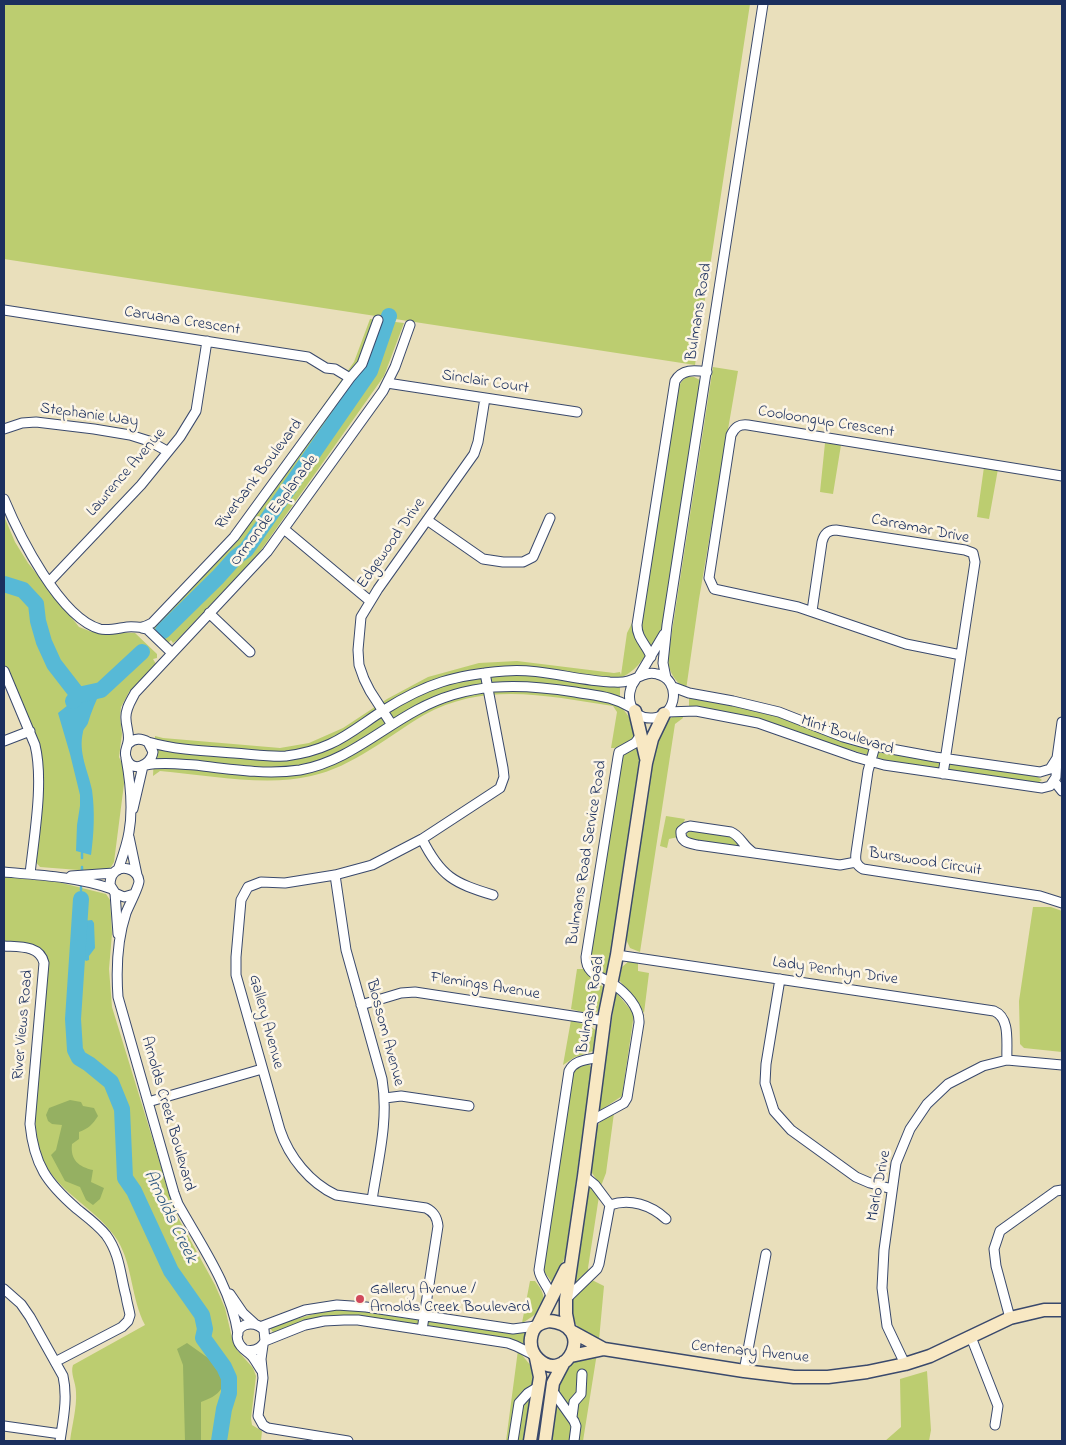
<!DOCTYPE html>
<style>
body{margin:0}
#map{position:relative;width:1066px;height:1445px;overflow:hidden;background:#e9dfbb;font-family:"Indie Flower",sans-serif}
canvas{display:block}
.frame{position:absolute;inset:0;border:5px solid #1b2f5e;pointer-events:none}
</style>
<div id="map">
<canvas width="1066" height="1445"></canvas>
<div class="frame"></div>
</div>
<script>
const ctx = document.querySelector('canvas').getContext('2d');
ctx.lineJoin = 'round';
function paint(path, color) { ctx.fillStyle = color; ctx.fill(path, 'evenodd'); }
function trace(path, color, width, dash) { ctx.strokeStyle = color; ctx.lineWidth = width; ctx.lineCap = dash ? 'butt' : 'round'; ctx.setLineDash(dash || []); ctx.stroke(path); }
function label(font, color, halo, rows, align = 'center') {
  ctx.font = font + ' "Indie Flower",sans-serif'; ctx.lineWidth = 5; ctx.setLineDash([]); ctx.textBaseline = 'middle'; ctx.strokeStyle = halo; ctx.fillStyle = color; for (const [text, x, y, turn = 0] of rows) {
    ctx.save(); ctx.translate(x, y); ctx.rotate((+turn || 0) * Math.PI / 180); ctx.textAlign = isNaN(turn) ? turn : align; if (halo) ctx.strokeText(text, 0, 0); ctx.fillText(text, 0, 0); ctx.restore();
  }
}
const green = new Path2D(`
 M4,4H750L695,365L4,259Z
 M370,319L404,323L384,376L259,553L178,639L173,643L171,640L166,645L162,644L149,623L234,532L354,362Z
 M713,367L738,371L699,599L686,690C675,680 668,673 668,657Z
 M687,377H694L700,380L699,390L663,626C652,645 641,670 620,678V706C626,712 640,729 633,738C632,740 627,742 626,743C620,746 618,748 611,748L617,712L613,706C548,696 485,681 424,715C388,736 353,767 311,776C266,787 207,775 160,771L153,776L155,736L163,738L280,748L309,743L343,728L387,699L428,677L479,663L517,661L614,673L620,672L621,675L627,633L646,595L678,388L682,381Z
 M825,443L841,445L833,494L820,492Z
 M984,467L998,469L989,519L977,517Z
 M4,516L15,542L28,563L79,627L92,632L135,633L157,654V658L153,659L156,664L129,692L121,707L120,717L122,734L119,757L123,766L124,784L114,862L111,867L104,872L40,867L34,860L39,749L4,665Z
 M689,697L761,711L832,736L1035,775L1042,780L1036,784L885,760L838,746L798,732L756,718L723,711L689,706Z
 M682,714L683,718L675,724L640,952L630,948L625,937L656,745C663,729 663,717 682,714Z
 M637,744L640,756L608,970L606,973L602,975L594,969L590,962L620,758L623,753Z
 M666,816L685,819L678,837L669,839L667,848L660,846Z
 M691,830L734,836L739,842L737,846L690,841L686,837L687,833Z
 M4,877L58,882L106,894L110,900L112,934L109,969L112,1007L175,1212L215,1285L225,1308L233,1342L238,1351L253,1368L256,1376L251,1418L252,1425L262,1431L261,1441H70C72,1425 77,1408 76,1392C76,1383 70,1373 73,1365L145,1325C131,1298 133,1267 118,1241C99,1211 64,1196 46,1166C38,1153 37,1136 35,1121L48,958C39,941 21,945 4,943Z
 M1033,907H1051L1062,911V1052L1024,1048L1020,1044L1019,1001Z
 M629,961L638,962V971L649,973L644,1013L636,1000L619,980L622,967Z
 M577,969H584L603,987L602,1006L599,1011C589,1014 581,1012 571,1009Z
 M616,992L634,1014L622,1096L598,1112Z
 M571,1020C580,1024 589,1024 597,1031L593,1051L575,1057L563,1065Z
 M582,1064H589L592,1069L565,1257L556,1277L552,1282L545,1273L543,1266L572,1072Z
 M614,1113L606,1173L601,1186L590,1170L595,1131L600,1122Z
 M588,1185L594,1189L599,1196L588,1268L592,1280L604,1286L599,1340C580,1331 576,1328 568,1309Z
 M530,1281H535C552,1301 542,1312 522,1323Z
 M348,1308L531,1331L528,1346L520,1342L342,1317L274,1340L273,1332L268,1326L279,1324L328,1310Z
 M518,1350L531,1366L533,1380L524,1441H506Z
 M597,1353L583,1441H546L555,1389L571,1358Z
 M927,1371L931,1430L929,1441H885L901,1427L900,1379Z`);
const forest = new Path2D(`
 M70,1100L81,1102L83,1106L94,1108L98,1116C93,1124 88,1129 79,1132V1139L72,1144C70,1160 79,1167 93,1170L91,1182L104,1188L100,1199L93,1205L86,1200L80,1187L65,1181L51,1155L56,1150L62,1125L52,1124L48,1121L46,1115L49,1108Z
 M187,1343L218,1365L225,1377C223,1392 215,1397 201,1402V1441H185L183,1365L177,1349Z`);
const water = new Path2D(`
 M101,690C96,701 91,712 88,723C87,726 83,729 83,732C78,753 88,770 92,790C95,812 94,833 91,855L76,851L77,825L80,806V795L70,754L58,713L73,701L78,695Z
 M92,920L94,923L95,948L89,956V960L86,961L83,958L82,959L78,958C75,946 75,931 82,921Z`);
const stream = new Path2D(`
 M82,858V853
 M82,870V867
 M81,890V887`);
const river = new Path2D(`
 M4,584L23,590L36,604L38,621L44,642L54,664L78,695L73,701
 M163,631L218,577L236,557L246,550L370,371L389,316
 M78,695L101,690L142,652
 M81,899L73,1019L75,1050L79,1058L89,1064L111,1082L122,1109L125,1178L134,1191L171,1271L202,1315L205,1329L203,1338L224,1367L229,1378V1393L224,1409L219,1441`);
const street = new Path2D(`
 M4,310L308,357L326,368L335,369L350,378
 M387,383L577,412
 M4,429L22,423L36,422L94,429L130,435L149,441L167,451
 M4,499C19,535 60,618 100,629C108,631 119,628 127,627C140,626 139,630 152,623L234,537L350,378L362,364L378,320
 M427,520L483,559L503,562H523L533,557L550,518
 M284,529L370,601
 M49,582L141,485L180,437L196,411L207,341
 M812,611L822,542C824,534 828,530 836,530L965,550L973,553L975,562L943,774
 M209,613L250,652
 M142,628L147,629L172,653
 M961,655L906,644L798,607L714,589L709,578L731,435C735,427 739,424 748,425L1062,476
 M651,657C647,645 637,639 637,625L675,381C682,369 694,370 707,372
 M4,671L35,745C44,782 34,836 30,874
 M639,676L664,634
 M666,678L663,663L667,625L763,4
 M673,687L689,693L733,701L779,712L843,737L875,746L935,757L1040,772L1050,769L1057,758
 M667,712L696,711L758,723L855,757L884,765L1042,788L1050,786L1056,777L1057,758L1062,722
 M392,725L370,691L364,679L359,665L358,650L361,617L378,589L474,454L478,442L485,398
 M4,741L30,731
 M148,742C176,750 205,751 234,753C251,754 269,757 286,756C301,754 317,750 330,744C350,735 366,721 384,710C427,683 455,675 505,671C540,668 574,680 610,682C616,682 622,683 628,681C639,678 646,671 657,674C681,679 678,716 653,718C630,720 623,695 636,679
 M128,744C134,738 141,738 148,742L153,752C151,766 131,774 126,757C124,751 127,748 128,742C130,734 126,727 126,719C125,709 131,701 135,693L267,552L383,391L395,367L410,325
 M875,746L868,771L856,853C855,861 856,865 863,869L1040,896L1062,903
 M146,765C162,762 178,764 195,765C229,769 265,775 300,770C345,762 378,731 417,710C468,682 519,683 575,692C598,696 612,696 632,708
 M1054,781L1062,791
 M133,809L143,766
 M129,837L137,875
 M422,839C441,877 454,883 493,895
 M754,853C743,847 741,836 731,832L690,826L686,827L681,831C680,842 688,843 697,845L840,865L856,862
 M118,870C122,858 127,845 129,832C133,810 130,780 126,758
 M4,872C40,875 78,877 112,889
 M335,875L346,950L382,1079C389,1120 378,1160 372,1200
 M71,876L114,873
 M115,893L118,934
 M134,894L124,897L115,893L110,885C110,878 112,872 119,869C128,866 138,872 139,881C139,887 129,905 126,913C117,940 116,969 118,997L174,1193L178,1204C201,1245 231,1287 238,1334
 M4,946C19,947 40,945 44,963L30,1124C34,1165 47,1183 77,1209C87,1217 98,1225 106,1235C120,1254 120,1274 126,1296C127,1303 129,1309 130,1315L128,1321L122,1327L55,1362
 M617,955L994,1011C1011,1018 1006,1044 1007,1060
 M780,979L766,1064L765,1083L774,1111L791,1130L856,1177L870,1183L892,1189
 M361,1005L401,993L415,992L605,1021
 M385,1098L401,1096L469,1106
 M148,1102L262,1069
 M591,1121L624,1103L627,1098L639,1023C640,1007 625,992 613,984C601,976 586,975 586,957L618,757L619,752L635,743L641,735
 M610,1205C630,1198 651,1205 666,1219
 M4,1289L21,1304L30,1317L63,1376C68,1398 63,1420 60,1441
 M230,1294L243,1313L255,1324
 M566,1299L597,1269L599,1264L610,1205L595,1185L584,1176
 M551,1300C552,1289 540,1281 539,1270L569,1071C575,1059 588,1060 600,1057
 M1010,1318L996,1266L994,1249L1000,1231L1056,1191L1062,1190
 M260,1327L305,1310L337,1305L366,1307L513,1329L536,1326
 M422,1330L438,1226C437,1217 434,1212 426,1208L336,1195C310,1183 289,1157 280,1130L236,975V957L241,900L248,887L261,882L285,883L335,875L372,865L422,839L500,788L504,777L503,768L485,673
 M971,1337L998,1406L995,1425
 M265,1341L305,1325L324,1321L344,1320H358L508,1343L516,1346L534,1355
 M263,1345L261,1359L263,1378L258,1416L263,1425L268,1428L348,1441
 M246,1350C255,1352 261,1349 265,1341L264,1330C253,1318 233,1325 238,1341C240,1348 247,1351 252,1356C255,1360 258,1365 261,1370
 M905,1364L887,1326L882,1288L884,1250L896,1163L910,1129L927,1104L948,1084L983,1066L1007,1060L1062,1065
 M744,1371L766,1254
 M552,1390L574,1421L576,1426L574,1441
 M572,1417L574,1402L581,1394L582,1374
 M4,1426L61,1434
 M513,1441L519,1403L528,1393L538,1387`);
const secondary = new Path2D(`
 M635,711L646,758
 M549,1321C598,1325 566,1386 538,1359C532,1353 530,1345 531,1338C533,1326 539,1323 549,1321Z
 M539,1323L566,1269
 M569,1329L566,1314V1299L584,1176L605,1014L617,955L646,763L652,739L664,714
 M571,1331L604,1349
 M571,1356L604,1349L744,1371L794,1377H828L867,1372L905,1364L930,1356L1010,1318L1044,1310H1062
 M530,1441L540,1377L536,1358
 M545,1441L553,1383L564,1362`);
const markers = [
 [360,1299,5,"#d1495b"]
];
const streetNames = [
 ["Bulmans Road",700,312,-81],
 ["Caruana Crescent",182,322,9],
 ["Sinclair Court",485,383,9],
 ["Stephanie Way",89,416,8],
 ["Cooloongup Crescent",826,423,9],
 ["Lawrence Avenue",127,473,-49],
 ["Riverbank Boulevard",260,475,-53],
 ["Ormonde Esplanade",275,511,-53],
 ["Carramar Drive",920,530,11],
 ["Edgewood Drive",392,544,-55],
 ["Mint Boulevard",847,736,18],
 ["Bulmans Road Service Road",588,853,-81],
 ["Burswood Circuit",925,863,9],
 ["Lady Penrhyn Drive",835,972,8],
 ["Flemings Avenue",485,987,9],
 ["Bulmans Road",592,1005,-80],
 ["Gallery Avenue",265,1022,75],
 ["River Views Road",24,1025,-85],
 ["Blossom Avenue",384,1033,75],
 ["Arnolds Creek Boulevard",167,1114,74],
 ["Marlo Drive",880,1186,-79],
 ["Centenary Avenue",750,1353,6]
];
const poiNames = [
 ["Gallery Avenue /",370,1290],
 ["Arnolds Creek Boulevard",370,1308]
];
const waterNames = [
 ["Arnolds Creek",169,1217,64]
];
paint(green, '#bccd70');
paint(forest, '#95b062');
paint(water, '#57b9d6');
trace(stream, '#57b9d6', 2.5);
trace(river, '#57b9d6', 16);
trace(street, '#3a496c', 11);
trace(secondary, '#3a496c', 15);
trace(street, '#fff', 9);
trace(secondary, '#f8e8c3', 12);
for (const [x, y, r, color] of markers) { const dot = new Path2D(); dot.arc(x, y, r, 0, 2 * Math.PI); ctx.fillStyle = color; ctx.fill(dot); trace(dot, '#fcf5e5', 2); }
label('16px', '#1b2f5e', '#fcf5e5', streetNames);
label('16px', '#1b2f5e', '#fcf5e5', poiNames, 'left');
label('italic 18px', '#2d5882', '#fcf5e5', waterNames);
</script>
